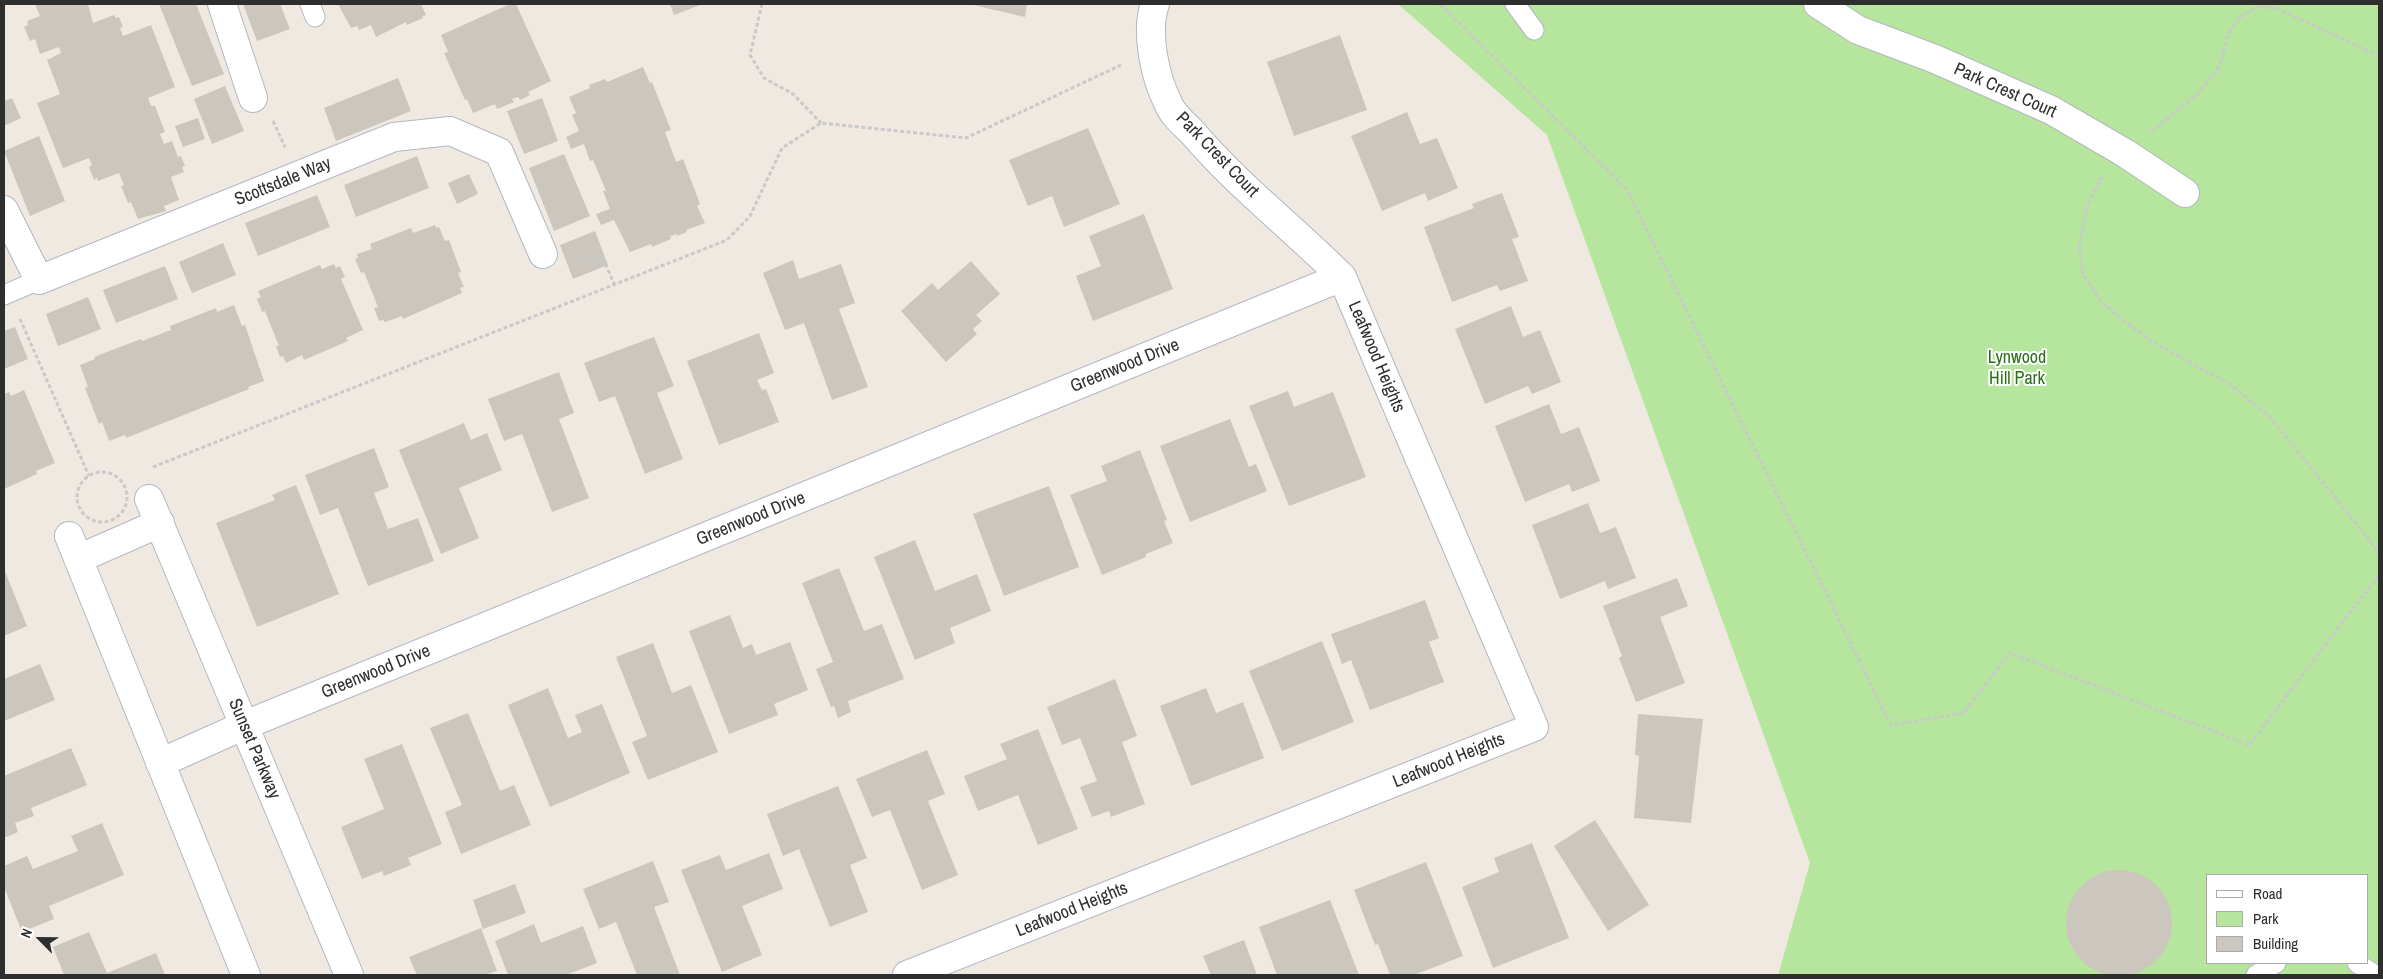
<!DOCTYPE html>
<style>
body{margin:0}
#map{position:relative;width:2383px;height:979px;overflow:hidden;background:#efe9e1;font-family:"Archivo Narrow",sans-serif}
canvas{display:block}
.frame{position:absolute;inset:0;border:5px solid #2e2e2e;pointer-events:none}
.legend{position:absolute;left:2206px;top:874px;width:162px;height:90px;box-sizing:border-box;background:#fff;border:1px solid #ababab;margin:0;padding:6px 9px;list-style:none;font-size:15px;color:#2e2e2e}
.legend li{display:flex;align-items:center;gap:10px;height:25px}
.legend b{width:25px;border:1px solid #ababab}
.north{position:absolute;left:15px;top:914px;width:50px;height:50px;-webkit-text-stroke:4px #fff;paint-order:stroke;rotate:293deg;font-size:14px;font-weight:700;line-height:20px;text-align:center;color:#2e2e2e}
.north::after{content:'';display:block;margin:auto;width:18px;height:22px;background:#2e2e2e;clip-path:polygon(50% 0,100% 100%,50% 72%,0 100%)}
</style>
<div id="map">
<canvas width="2383" height="979"></canvas>
<div class="frame"></div>
<ul class="legend">
<li><b style="height:6px;background:#fff"></b>Road</li>
<li><b style="height:14px;background:#b6e59e"></b>Park</li>
<li><b style="height:14px;background:#cbc7bf"></b>Building</li>
</ul>
<div class="north">N</div>
</div>
<script>
const ctx = document.querySelector('canvas').getContext('2d');
ctx.lineJoin = 'round';
function paint(path, color) { ctx.fillStyle = color; ctx.fill(path, 'evenodd'); }
function trace(path, color, width, dash) { ctx.strokeStyle = color; ctx.lineWidth = width; ctx.lineCap = dash ? 'butt' : 'round'; ctx.setLineDash(dash || []); ctx.stroke(path); }
function label(font, color, halo, rows, align = 'center') {
  ctx.font = font + ' "Archivo Narrow",sans-serif'; ctx.lineWidth = 4; ctx.setLineDash([]); ctx.textBaseline = 'middle'; ctx.strokeStyle = halo; ctx.fillStyle = color; for (const [text, x, y, turn = 0] of rows) {
    ctx.save(); ctx.translate(x, y); ctx.rotate((+turn || 0) * Math.PI / 180); ctx.textAlign = isNaN(turn) ? turn : align; if (halo) ctx.strokeText(text, 0, 0); ctx.fillText(text, 0, 0); ctx.restore();
  }
}
const green = new Path2D(`
 M1398,4H2379V975H1778L1810,863L1547,135ZM2207,875H2367V963H2207Z`);
const building = new Path2D(`
 M35,4H88L93,23L114,15L116,18L119,17L123,27L120,28L123,36L151,25L175,87L148,98L151,106H155L165,132L160,134L164,144L172,141L178,157L181,156L185,166L182,167L184,172L171,177L179,200L164,206L166,211L138,219L131,202L128,203L121,186L124,185L119,173L98,181L97,178L94,180L89,167L92,165L89,158L63,168L37,103L60,94L47,60L61,53L59,47L40,54L35,39L30,41L24,27L28,25L27,21L40,16Z
 M159,4H196L224,74L192,86Z
 M243,4H280L290,29L257,41Z
 M338,4H421L426,15L422,16L423,18L407,25L406,22L376,37L371,25L359,30L357,26L351,28Z
 M510,4H516L551,81L528,92L530,95L520,100L518,97L512,99L514,102L497,109L495,104L473,113L467,99L465,100L444,53L448,52L441,35Z
 M670,4H703L674,15Z
 M969,4H1027L1025,17Z
 M1340,35L1367,110L1294,136L1267,62Z
 M643,67L650,83L652,82L671,130L665,132L676,162L683,159L700,204L697,206L705,223L686,230L687,232L677,236V234L670,236L671,239L652,247L651,244L630,252L614,220L601,225L596,214L610,209L603,191H606L593,160L590,161L584,144L571,149L566,137L579,131L572,115L576,113L569,97L590,88L589,85L605,79L607,82Z
 M398,78L411,111L336,141L324,108Z
 M225,86L244,131L212,144L194,99Z
 M12,98L21,118L4,126V101Z
 M542,98L558,141L524,154L507,111Z
 M1407,112L1420,144L1437,138L1458,188L1428,201L1425,193L1382,211L1351,136Z
 M198,118L205,139L183,147L175,126Z
 M1088,128L1120,204L1064,227L1052,196L1028,206L1009,160Z
 M39,136L65,201L30,216L4,151Z
 M564,154L590,216L554,231L529,168Z
 M417,156L429,188L356,217L344,185Z
 M469,174L478,194L457,204L448,183Z
 M1502,193L1519,237L1512,239L1528,281L1500,291L1497,285L1452,302L1424,227L1474,208L1472,204Z
 M317,195L330,227L258,256L245,223Z
 M1144,214L1173,289L1093,321L1076,276L1101,266L1089,236Z
 M435,225L436,228L439,227L445,241L449,240L461,272L458,273L464,287L460,288L462,293L403,319L402,316L385,322L383,320L379,321L374,308L378,307L364,272L361,273L355,259L358,258L357,254L372,249L370,244L411,228L413,233Z
 M595,231L608,265L573,279L560,245Z
 M223,243L236,275L192,293L179,262Z
 M793,260L799,279L841,264L855,303L839,309L868,387L832,400L804,323L785,330L763,273Z
 M971,261L1000,294L976,315L982,321L973,329L977,334L946,362L901,311L932,283L938,290Z
 M334,264L336,268L340,266L345,277L341,279L363,330L346,338L348,341L304,360L302,355L286,363L283,356L280,357L276,346H279L265,311L262,312L257,299L261,297L258,291L320,265L322,269Z
 M165,266L178,299L116,323L103,290Z
 M88,297L101,329L58,346L46,314Z
 M234,305L242,326L245,325L264,381L248,387L249,389L126,438L125,435L109,441L102,422L99,424L85,388L88,387L80,365L95,359L94,357L141,339L142,341L171,330L170,326L216,308L217,312Z
 M1511,306L1523,337L1540,330L1561,382L1532,394L1528,386L1485,404L1455,329Z
 M15,327L28,359L4,369V331Z
 M759,333L774,373L757,380L762,390L766,389L779,422L719,445L687,361Z
 M654,337L674,386L657,393L683,459L645,474L615,396L599,402L584,363Z
 M559,372L574,413L559,419L589,498L552,512L522,434L504,441L488,399Z
 M24,390L55,463L36,471L37,474L4,489V394L9,392L11,396Z
 M1288,391L1294,407L1333,392L1366,477L1289,506L1249,406Z
 M1549,404L1561,434L1579,427L1600,481L1572,492L1569,484L1525,502L1495,426Z
 M1230,419L1249,467L1256,464L1267,491L1190,522L1160,446Z
 M464,423L471,440L487,433L502,470L459,488L479,538L441,554L399,450Z
 M374,448L389,487L374,493L388,529L418,518L434,561L368,586L338,508L320,515L305,475Z
 M1140,450L1167,520L1164,521L1173,543L1146,554V557L1102,575L1070,495L1107,481L1101,466Z
 M296,485L339,594L257,627L216,523L275,500L272,495Z
 M1049,486L1079,567L1004,596L973,514Z
 M1588,503L1600,533L1616,527L1636,578L1608,589L1605,581L1560,599L1532,525Z
 M915,540L935,591L977,574L991,611L950,628L955,643L915,660L874,557Z
 M839,568L864,631L882,624L904,679L848,701L851,712L838,718L834,706L831,707L816,669L833,662L802,583Z
 M4,569L27,626L4,636Z
 M1677,578L1688,606L1660,617L1685,683L1636,702L1619,658L1622,656L1603,606Z
 M1425,600L1439,638L1429,642L1444,682L1370,710L1351,660L1342,664L1331,634Z
 M730,615L743,648L752,644L756,655L790,642L808,690L774,704L778,715L729,734L689,631Z
 M1322,641L1354,722L1282,751L1249,671Z
 M653,643L672,693L691,685L718,752L648,780L632,742L647,736L616,657Z
 M40,664L55,700L4,721V679Z
 M1115,679L1137,736L1122,742L1145,804L1111,817L1109,811L1092,817L1080,787L1097,781L1080,738L1062,745L1047,707Z
 M548,688L568,738L582,732L575,715L602,704L630,773L550,807L508,705Z
 M1206,688L1216,713L1243,702L1264,758L1191,786L1160,706Z
 M468,713L500,791L514,785L531,825L461,854L445,812L462,805L430,728Z
 M1638,714L1703,719L1691,823L1634,818L1639,756L1635,755Z
 M1038,729L1078,829L1038,845L1018,795L978,811L964,776L1007,759L1000,744Z
 M402,744L442,844L408,858L411,865L384,876L382,871L362,879L341,827L384,809L364,759Z
 M71,748L87,785L31,808L34,816L15,823L18,832L4,838V776Z
 M927,750L945,794L928,801L958,875L922,890L890,810L872,817L856,779Z
 M838,786L867,858L850,865L868,912L830,927L799,849L783,856L767,814Z
 M1595,820L1649,905L1608,931L1554,846Z
 M102,823L124,875L49,906L54,919L22,932L4,887V866L27,856L33,869L78,851L71,836Z
 M1532,843L1569,938L1493,968L1462,887L1499,872L1494,858Z
 M769,853L783,889L742,906L762,955L722,972L681,870L720,855L726,870Z
 M653,861L669,902L654,907L680,975H637L616,922L599,929L583,889Z
 M1426,862L1463,956L1414,975H1390L1378,944L1375,945L1354,890Z
 M2066 923a53 53 0 1 1 106 0a53 53 0 1 1-106 0Z
 M515,884L526,913L483,929L473,900Z
 M1330,900L1359,975H1277L1259,927Z
 M534,924L541,943L583,926L597,963L566,975H508L495,941Z
 M481,928L497,971L485,975H417L409,957Z
 M89,932L107,973L156,953L165,975H64L53,947Z
 M1244,940L1257,975H1211L1203,956Z`);
const path = new Path2D(`
 M762,4L750,55L764,78L793,94L821,123
 M1440,4L1627,190L1891,725L1963,713L2010,653L2249,745L2379,575
 M273,121L285,147
 M2151,132L2197,94L2218,70L2228,35L2240,17L2257,7L2276,8L2379,56
 M2102,177L2088,205L2079,245L2083,274L2103,304L2151,341L2231,385L2270,417L2375,547L2379,558
 M574,258L605,263L614,284
 M20,319L89,476
 M153,467L727,240L750,216L782,148L821,123L966,138L1121,65
 M77 497a25 25 0 1 1 50 0a25 25 0 1 1-50 0Z`);
const service = new Path2D(`
 M310,4L315,17
 M1515,4L1534,30
 M4,295L39,280
 M2357,963L2375,975
 M2256,975L2276,963`);
const minor = new Path2D(`
 M222,4L253,98
 M1818,4L1858,30L1935,59L2051,110L2125,153L2185,193
 M4,210L39,280L394,137L450,131L499,152L543,254
 M149,499L349,975
 M69,536L246,975
 M78,559L160,523
 M160,763L245,725L1342,277
 M907,975L1534,727L1342,277C1293,228 1237,185 1192,132C1184,124 1172,114 1168,103C1155,77 1145,32 1155,4`);
const streetNames = [
 ["Park Crest Court",2005,91,24],
 ["Park Crest Court",1217,155,46],
 ["Scottsdale Way",283,182,-22],
 ["Leafwood Heights",1376,357,67],
 ["Greenwood Drive",1125,366,-22],
 ["Greenwood Drive",751,519,-22],
 ["Greenwood Drive",376,672,-22],
 ["Sunset Parkway",254,749,67],
 ["Leafwood Heights",1449,761,-22],
 ["Leafwood Heights",1072,910,-22]
];
const parkNames = [
 ["Lynwood",2017,358],
 ["Hill Park",2017,379]
];
paint(green, '#b6e59e');
paint(building, '#cbc7bf');
trace(service, '#b4b7c1', 21);
trace(minor, '#b4b7c1', 30);
trace(path, '#c9c9c9', 3, [4, 2.5]);
trace(service, '#fff', 19);
trace(minor, '#fff', 28);
label('18px', '#2e2e2e', '#fff', streetNames);
label('18px', '#2c6e1b', '#fff', parkNames);
</script>
